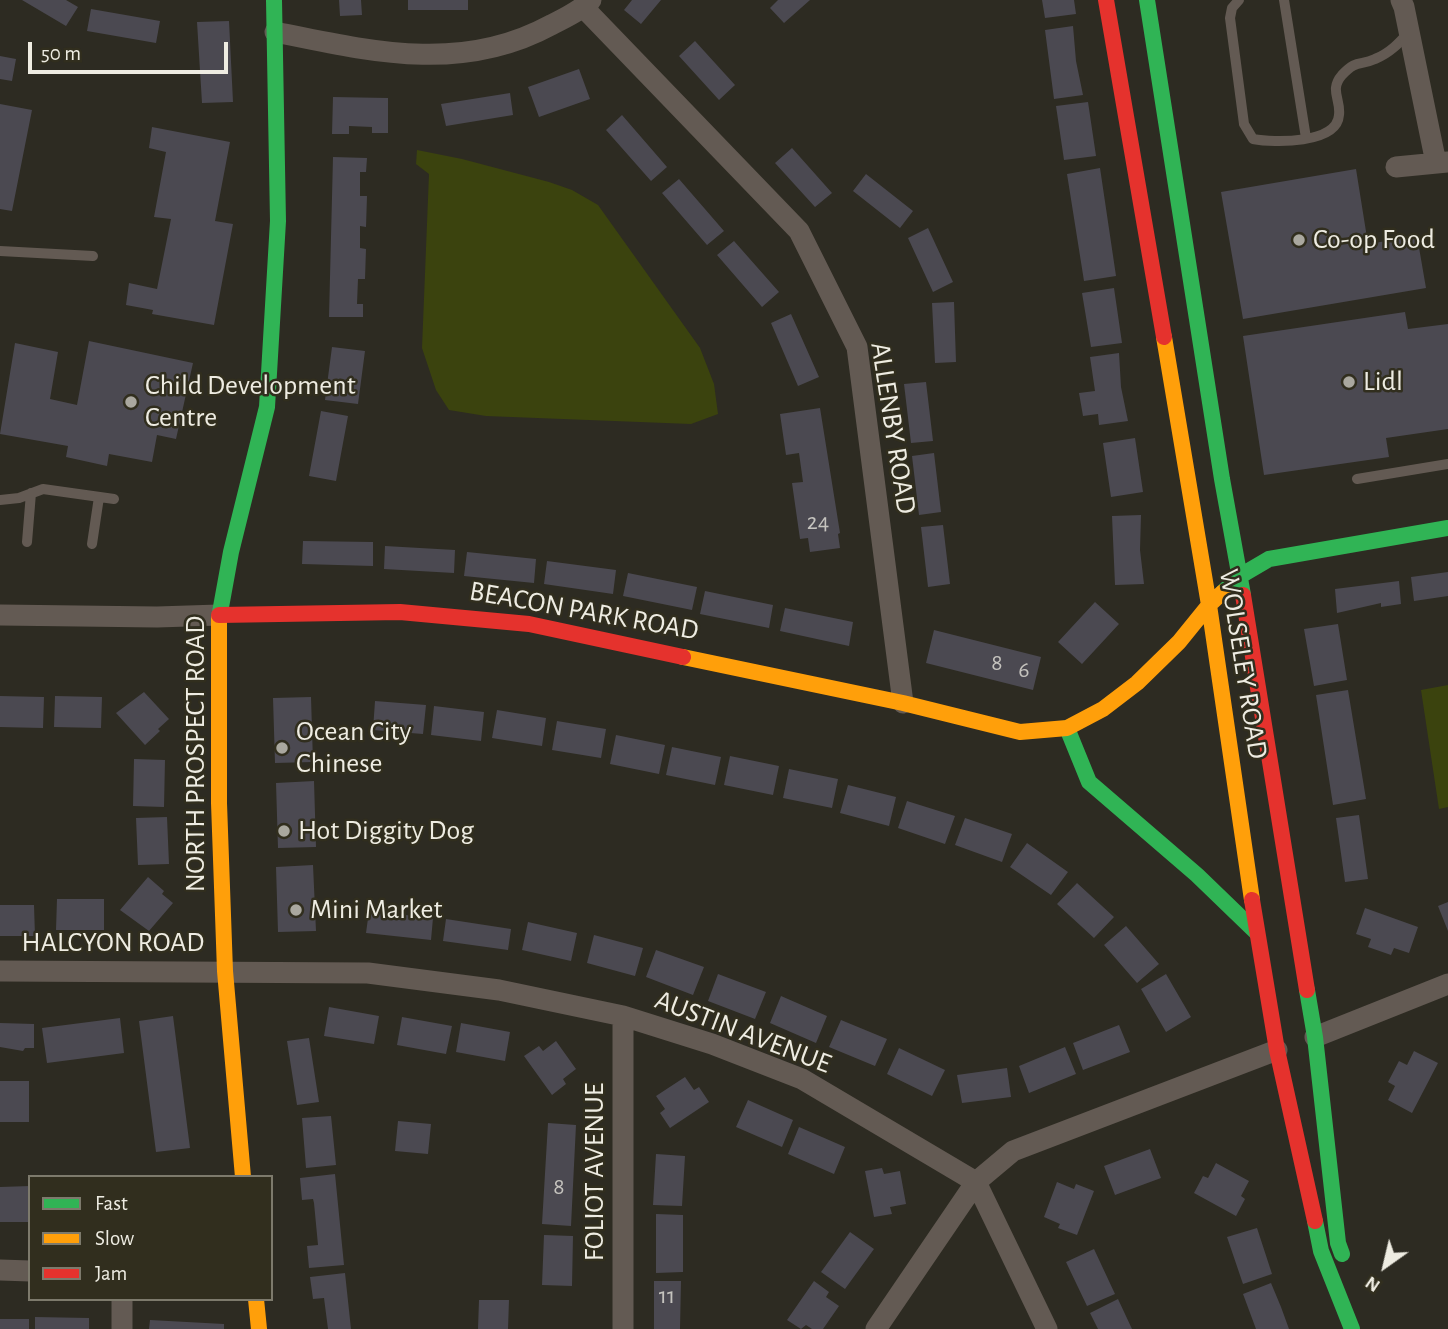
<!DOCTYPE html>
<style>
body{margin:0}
#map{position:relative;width:1448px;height:1329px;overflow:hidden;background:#2d2b22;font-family:"Alegreya Sans",sans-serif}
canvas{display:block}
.legend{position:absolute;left:28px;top:1175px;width:245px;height:126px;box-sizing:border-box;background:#312e1e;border:2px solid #7d7a6c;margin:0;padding:9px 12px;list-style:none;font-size:21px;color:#eeece2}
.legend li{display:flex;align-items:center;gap:14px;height:35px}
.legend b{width:35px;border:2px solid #7d7a6c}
.north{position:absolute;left:1350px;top:1231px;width:70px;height:70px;-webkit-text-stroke:5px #312e1e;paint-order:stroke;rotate:214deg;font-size:19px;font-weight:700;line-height:28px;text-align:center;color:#eeece2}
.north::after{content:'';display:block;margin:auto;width:24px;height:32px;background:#eeece2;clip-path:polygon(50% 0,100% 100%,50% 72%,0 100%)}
.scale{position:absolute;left:28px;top:42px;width:200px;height:32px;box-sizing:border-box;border:4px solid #eeece2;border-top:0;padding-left:9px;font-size:21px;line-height:24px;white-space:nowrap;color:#eeece2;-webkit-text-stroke:5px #312e1e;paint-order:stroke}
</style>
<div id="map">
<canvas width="1448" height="1329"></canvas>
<ul class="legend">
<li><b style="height:9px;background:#30b455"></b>Fast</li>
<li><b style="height:9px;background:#ff9f0a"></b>Slow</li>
<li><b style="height:9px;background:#e5322d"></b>Jam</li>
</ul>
<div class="north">N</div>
<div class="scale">50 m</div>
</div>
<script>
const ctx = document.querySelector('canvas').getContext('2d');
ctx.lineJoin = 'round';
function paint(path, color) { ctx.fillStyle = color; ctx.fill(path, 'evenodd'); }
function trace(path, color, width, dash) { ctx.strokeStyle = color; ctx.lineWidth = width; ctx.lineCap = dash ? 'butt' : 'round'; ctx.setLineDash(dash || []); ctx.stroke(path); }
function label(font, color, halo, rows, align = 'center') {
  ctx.font = font + ' "Alegreya Sans",sans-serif'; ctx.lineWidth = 5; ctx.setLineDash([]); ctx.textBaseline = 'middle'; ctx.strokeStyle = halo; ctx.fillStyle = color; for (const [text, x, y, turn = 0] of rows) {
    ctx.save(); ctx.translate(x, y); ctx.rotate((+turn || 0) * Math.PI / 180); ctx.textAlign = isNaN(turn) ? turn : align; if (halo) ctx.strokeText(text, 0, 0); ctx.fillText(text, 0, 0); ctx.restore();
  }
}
const green = new Path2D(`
 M417,150L462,159L549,182L572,190L598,205L700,348L714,384L718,414L691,424L486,416L449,410L436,390L422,348L429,174L416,164Z
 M1448,685V807L1439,809L1421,690Z`);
const building = new Path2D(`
 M22,0H66L78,7L66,26Z
 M339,0H361L362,15L340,16Z
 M408,0H468V10H408Z
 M632,0H661L641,24L624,10Z
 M778,0H810L784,23L770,8Z
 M1042,0H1074L1076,14L1045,18Z
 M91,9L160,21L156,43L87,31Z
 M229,21L233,102L202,103L197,22Z
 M1073,26L1076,61L1083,95L1054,99L1045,30Z
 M695,41L735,85L719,100L679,56Z
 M0,56L16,59L12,81L0,79Z
 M579,69L590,99L539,117L528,87Z
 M510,93L513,115L446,126L441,104Z
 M333,97L388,98V133H372V127L349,126V134H332Z
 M1088,102L1096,156L1064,160L1056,106Z
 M0,104L32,110L12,211L0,209Z
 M622,115L667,167L651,181L606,130Z
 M152,127L230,142L215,221L233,224L214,325L152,314L153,310L126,305L129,283L157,289L171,219L154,217L166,152L149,148Z
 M792,148L832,193L815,207L775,163Z
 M333,157L367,158L366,172H360V196H367L366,227L360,226V248L366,249L365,279H358L357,304H363V317H329Z
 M1100,168L1116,276L1084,281L1067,174Z
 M1356,169L1368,244L1417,236L1426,288L1243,319L1221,192Z
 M866,174L913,211L900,228L853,191Z
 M679,179L724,231L707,245L662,193Z
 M928,228L953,282L933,292L908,238Z
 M734,241L779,292L762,307L717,255Z
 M1114,288L1122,343L1091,347L1082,293Z
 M954,302L956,362L935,363L932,303Z
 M1405,312L1408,329L1448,324V429L1386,438L1389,457L1264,475L1243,336Z
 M791,314L819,377L798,386L771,323Z
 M89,341L193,363L176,439L157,435L152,462L109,454L107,466L66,457L68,446L0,434L15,343L58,352L50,399L77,405Z
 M332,347L365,351L358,404L325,400Z
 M1119,353L1121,387L1128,421L1099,425L1098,414L1083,416L1079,393L1095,391L1090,357Z
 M926,382L933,441L911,443L904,384Z
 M820,408L840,533L838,534L840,548L810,552L808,538L800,539L792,483L803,482L799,453L786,455L780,414Z
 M321,411L348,416L336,481L309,476Z
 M1135,438L1143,492L1111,497L1103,443Z
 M934,453L941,512L919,515L912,456Z
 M1141,515L1140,550L1144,584L1115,585L1112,516Z
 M943,525L950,584L928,587L921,527Z
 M303,541L373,542V566L302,564Z
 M385,546L455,550L454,573L384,569Z
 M467,552L536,559L534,583L464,576Z
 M547,561L616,570L613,594L544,584Z
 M1448,572V596L1414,601L1411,577Z
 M628,573L697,587L692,610L623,596Z
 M1399,581L1401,604L1381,607V603L1337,613L1335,589Z
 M705,591L773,605L769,628L700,614Z
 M1095,602L1119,624L1082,664L1058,642Z
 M785,608L853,622L849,646L780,631Z
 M1338,624L1347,680L1314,686L1304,629Z
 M934,630L1041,657L1033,690L926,663Z
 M1348,690L1366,799L1333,805L1316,695Z
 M144,692L169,719L158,729L160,731L145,745L116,713Z
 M0,696L44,697L43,728L0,727Z
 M55,696L102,697L101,728L54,727Z
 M311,697L313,762L275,763L273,698Z
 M375,701L426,705L423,734L373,730Z
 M434,706L484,712L481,741L431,735Z
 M497,710L546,718L542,746L492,738Z
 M557,721L606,729L601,758L552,750Z
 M616,735L665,745L659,774L610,764Z
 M672,747L721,757L715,785L666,775Z
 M730,756L779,766L773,795L724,785Z
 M134,759L165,760L164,807L133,806Z
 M789,769L838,779L832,808L783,798Z
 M314,781L316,847L278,848L276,783Z
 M848,785L896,797L889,826L840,813Z
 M907,801L955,816L945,844L898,828Z
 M1359,815L1368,879L1345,882L1336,818Z
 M167,817L169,864L138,865L136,818Z
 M965,818L1012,834L1002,862L955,845Z
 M1027,843L1068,872L1051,895L1010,867Z
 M313,865L316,931L278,932L276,867Z
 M148,877L164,891L162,894L173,903L149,931L120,910Z
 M1077,883L1114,917L1094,938L1057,904Z
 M57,899H104V930H56Z
 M1448,902V931L1438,906Z
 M0,905H34L35,936H0Z
 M1365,908L1418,927L1409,953L1394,948L1391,955L1368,947L1371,939L1356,934Z
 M369,911L433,918L431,940L366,933Z
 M446,919L511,929L508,950L443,941Z
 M528,922L577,933L571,961L522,950Z
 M1126,926L1159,964L1137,983L1104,945Z
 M594,935L643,948L635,976L587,963Z
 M656,950L704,967L693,995L646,977Z
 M718,974L766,992L755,1019L708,1001Z
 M1166,974L1191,1017L1166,1032L1141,989Z
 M781,996L827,1016L816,1043L770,1023Z
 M329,1007L379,1016L374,1044L324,1036Z
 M173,1016L190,1148L156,1152L139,1021Z
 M402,1017L452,1026L446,1054L397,1045Z
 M120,1018L124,1053L47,1063L42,1028Z
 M841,1020L887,1039L875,1066L829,1047Z
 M0,1023L34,1024V1048H25L23,1051L0,1047Z
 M461,1023L510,1032L505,1061L456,1052Z
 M1119,1025L1130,1052L1083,1070L1073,1043Z
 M309,1038L319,1102L297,1105L287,1041Z
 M556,1041L576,1069L563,1079L566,1084L552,1095L524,1056L539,1046L543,1051Z
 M1065,1047L1076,1074L1029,1093L1019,1066Z
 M899,1048L945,1070L932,1096L887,1074Z
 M1414,1051L1438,1063L1412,1113L1388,1100L1395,1086L1388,1082L1399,1061L1407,1065Z
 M1007,1068L1011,1097L962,1103L957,1075Z
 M685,1077L694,1090L699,1087L709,1102L670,1128L660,1113L665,1109L656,1096Z
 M0,1081H29V1122H0Z
 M748,1100L793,1120L782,1147L736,1127Z
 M331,1116L336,1165L306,1168L302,1118Z
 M398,1121L431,1124L428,1154L395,1151Z
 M548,1123L576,1125L571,1226L542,1224Z
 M799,1127L845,1147L834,1174L788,1154Z
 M1150,1149L1161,1178L1115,1195L1104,1166Z
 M656,1154L685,1156L682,1206L653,1205Z
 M1216,1163L1249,1181L1241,1196L1245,1199L1236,1216L1194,1193L1203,1176L1208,1178Z
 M882,1168L884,1174L900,1171L906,1204L890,1207L892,1214L874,1217L865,1171Z
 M335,1174L344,1265L309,1268L307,1246L318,1245L314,1203L313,1199L302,1200L300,1178Z
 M1057,1182L1074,1189L1076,1184L1094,1191L1077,1235L1058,1228L1060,1224L1044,1217Z
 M30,1186V1222H0V1187Z
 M656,1214L683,1215V1272L656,1273Z
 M1257,1228L1272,1274L1243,1284L1227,1237Z
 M850,1232L874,1249L845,1289L821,1272Z
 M544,1235L573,1236L572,1286L542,1285Z
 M1094,1249L1115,1294L1087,1306L1066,1262Z
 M345,1273L351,1329H328L324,1298L313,1299L310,1277Z
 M654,1281H681L680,1329H654Z
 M814,1281L829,1292L826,1297L839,1306L823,1329H812L806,1325L801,1329L787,1320Z
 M1271,1283L1281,1307L1289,1329H1256L1243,1294Z
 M1118,1299L1132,1329H1098L1090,1313Z
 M479,1300H509L508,1329H478Z
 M35,1317L89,1318V1329H35Z
 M0,1319H29V1329H0Z
 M150,1320L224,1324V1329H149Z`);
const lane = new Path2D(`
 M1239,0L1232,8L1230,18L1244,124L1253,139C1274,143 1337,144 1339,115C1341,99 1329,90 1342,75C1357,59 1360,66 1375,59C1390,53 1399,43 1409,32
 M1284,0L1306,138
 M0,251L93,256
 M1357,479L1448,464
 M0,500L19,498L43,489L114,499
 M27,542L31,493
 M92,544L99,497`);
const street = new Path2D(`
 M1401,0L1404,7L1436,163
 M584,8L799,231L857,347L903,703
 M275,32C369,51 461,74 551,25C565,18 580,11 591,0
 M1396,167L1448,162
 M0,615L157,617L219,615
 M0,971L368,973L499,990L623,1016L712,1044L802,1079L976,1182
 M1315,1037L1448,984
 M976,1182L1047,1329
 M0,1270L30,1271
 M122,1299V1329
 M623,1329V1016
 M876,1329L976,1182L1013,1151L1277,1050`);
const fast = new Path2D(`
 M1147,0L1222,479L1243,595
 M1223,592L1240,576L1269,559L1448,528
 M219,618L231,552L267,407L278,221L274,0
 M1067,728L1089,782L1197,875L1256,932
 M1307,990L1315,1037L1338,1243L1342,1254
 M1315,1221L1321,1251L1352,1329`);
const slow = new Path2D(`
 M1164,337L1209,605L1252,900
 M219,618V803L225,971L243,1177
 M683,657L903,703L1020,732L1067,728L1103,709L1137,683L1179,642L1209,605L1223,592
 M256,1299L259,1329`);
const jam = new Path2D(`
 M1106,0L1164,337
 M1243,595L1307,990
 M219,615L400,612L529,624L683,657
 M1252,900L1277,1050L1315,1221`);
const markers = [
 [1299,240,7,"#aaa89f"],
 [1349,382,7,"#aaa89f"],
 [131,402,7,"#aaa89f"],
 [282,748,7,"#aaa89f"],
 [284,831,7,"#aaa89f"],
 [296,910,7,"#aaa89f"]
];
const numberNames = [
 ["24",818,522],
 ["8",997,663],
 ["6",1024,670],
 ["8",559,1187],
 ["11",667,1296]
];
const poiNames = [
 ["Co-op Food",1313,240],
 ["Lidl",1363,382],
 ["Child Development",145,386],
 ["Centre",145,418],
 ["Ocean City",296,732],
 ["Chinese",296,764],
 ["Hot Diggity Dog",298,831],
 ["Mini Market",310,910]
];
const streetNames = [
 ["ALLENBY ROAD",893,428,81],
 ["BEACON PARK ROAD",584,611,10],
 ["WOLSELEY ROAD",1243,664,81],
 ["NORTH PROSPECT ROAD",196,754,-90],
 ["HALCYON ROAD",113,943],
 ["AUSTIN AVENUE",743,1032,21],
 ["FOLIOT AVENUE",595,1172,-90]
];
paint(green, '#3b430e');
paint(building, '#4b4951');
trace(lane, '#635a53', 10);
trace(street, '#635a53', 21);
trace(fast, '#30b455', 16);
trace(slow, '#ff9f0a', 16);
trace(jam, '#e5322d', 16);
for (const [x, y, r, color] of markers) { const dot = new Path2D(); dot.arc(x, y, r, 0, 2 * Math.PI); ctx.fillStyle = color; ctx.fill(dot); trace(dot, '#312e1e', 2.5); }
label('24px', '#c5c3be', null, numberNames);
label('28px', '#eeece2', '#312e1e', poiNames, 'left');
label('28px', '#eeece2', '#312e1e', streetNames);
</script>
